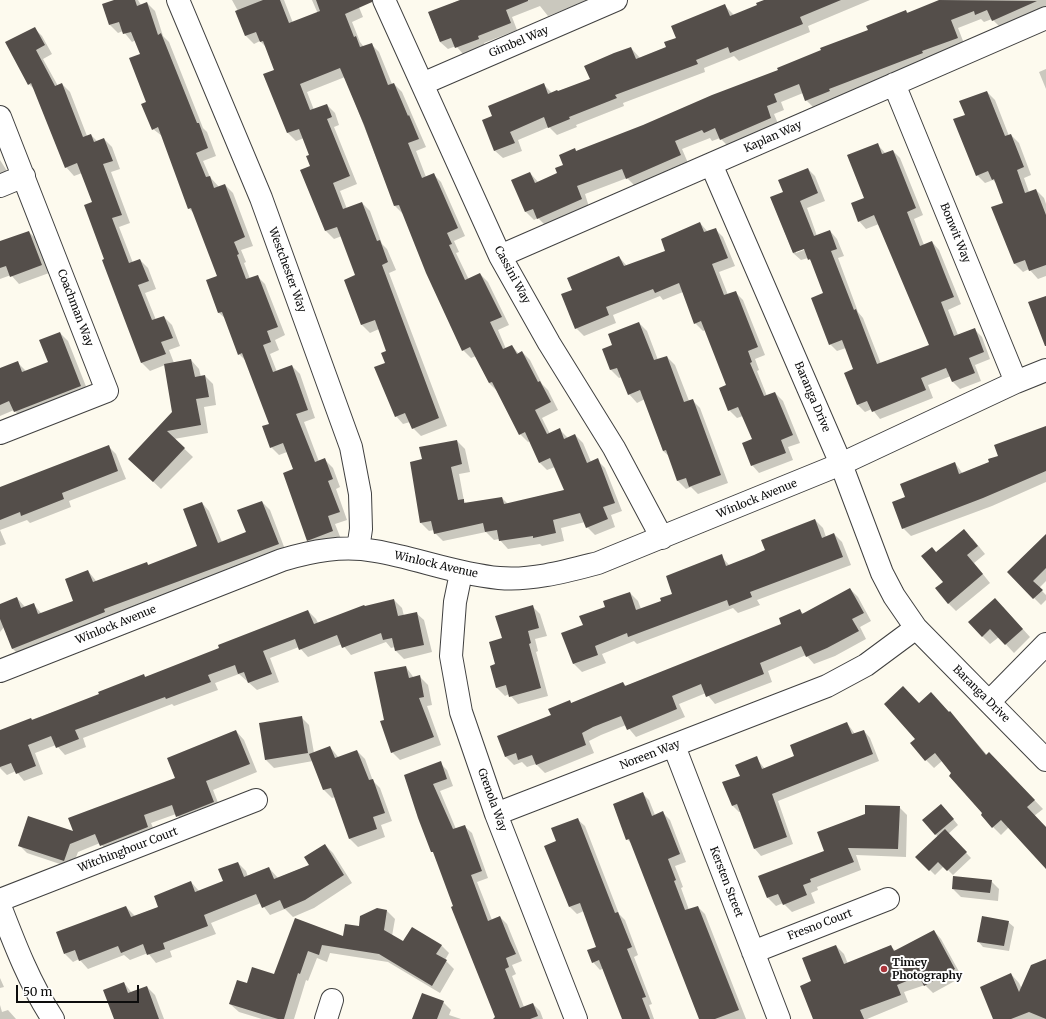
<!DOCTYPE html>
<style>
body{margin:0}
#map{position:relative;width:1046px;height:1019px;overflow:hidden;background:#fdfaee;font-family:Merriweather,serif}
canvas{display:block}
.scale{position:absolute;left:16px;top:985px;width:123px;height:18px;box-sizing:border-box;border:2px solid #0d0d0d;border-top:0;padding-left:5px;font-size:12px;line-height:14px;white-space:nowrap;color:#0d0d0d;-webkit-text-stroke:3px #fff;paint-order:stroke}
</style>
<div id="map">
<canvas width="1046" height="1019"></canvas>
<div class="scale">50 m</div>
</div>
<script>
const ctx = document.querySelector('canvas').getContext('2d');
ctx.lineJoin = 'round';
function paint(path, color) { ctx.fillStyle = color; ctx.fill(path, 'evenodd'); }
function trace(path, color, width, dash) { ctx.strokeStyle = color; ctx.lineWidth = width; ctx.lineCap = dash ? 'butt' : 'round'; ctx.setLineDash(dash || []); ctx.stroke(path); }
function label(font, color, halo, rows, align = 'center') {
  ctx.font = font + ' Merriweather,serif'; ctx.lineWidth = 4; ctx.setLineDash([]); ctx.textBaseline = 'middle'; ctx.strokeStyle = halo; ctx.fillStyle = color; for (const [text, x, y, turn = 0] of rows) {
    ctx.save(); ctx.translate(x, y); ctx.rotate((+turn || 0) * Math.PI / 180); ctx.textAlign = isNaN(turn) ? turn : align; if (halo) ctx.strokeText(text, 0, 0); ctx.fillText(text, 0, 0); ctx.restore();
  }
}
const shadow = new Path2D(`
 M117,0H138L141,5L147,3L155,11L163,36L169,42L203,128L207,132L216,156L203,161L210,177L219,187L225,185L233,193L253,246L241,250L246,262L244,263L250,279L257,276L265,284L285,335L275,340L279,350L270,354L277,372L292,366L300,374L315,418L304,422L319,462L325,460L333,468L340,487L336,489L347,520L335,524L341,539L316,548L308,540L294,470L287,452L279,455L271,447V424L247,362L239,354L226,319L219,313L207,281L218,276L194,214L189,208L162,136L153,129L141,54L136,40L132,42L123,31L118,33L110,25Z
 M232,0H284L293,23L318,14L312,0H356L363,17L352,22L360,42L364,47L371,44L379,52L392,84H394L402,92L426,147L416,151L426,177L433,174L441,182L465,236L454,241L459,252L456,253L469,280L480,274L488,282L509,325L498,330L506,349L512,346L519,354L522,352L530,360L542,384L548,390L558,410L542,418L550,434L559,429L568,438L575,435L583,443L591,462L597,460L605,468L622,511L611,515L615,527L595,535L587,527L585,522L561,528L564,541L542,546L540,544L508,549L499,539L494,540L486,532L443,541L435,533L434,530L429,531L421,523L423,460L457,441L465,449L470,472L459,474L464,501L466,503L502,498L508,504L565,490L555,467L547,470L539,462L530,441L528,442L520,434L497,391L489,383L476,356L471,358L463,350L403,214L395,206L345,77L307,92L314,110L327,105L335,113L339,125L334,127L357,184L340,191L347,209L362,203L370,211L382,244L387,249L396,270L389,273L447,426L421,436L413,428L410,422L403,424L396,416L386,363L388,351L379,329L370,333L362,325L345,280L356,276L342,236L334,239L326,231L312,194L310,155L304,138L296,141L288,133L264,75L275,70L266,47L260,41L254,44L246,36L238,11Z
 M460,0H589L548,16L540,6L512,17L517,30L484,43L485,46L463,54L456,46L448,49L440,42L429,13Z
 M767,0H870L808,26L810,32L739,61L734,56L704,68L705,72L623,103L624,106L576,125L577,127L557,135L549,127L518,140L522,151L503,158L494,150L493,117L543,84L552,93L591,80L631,48L640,58L668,48L677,38L725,6L734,15L759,6Z
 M942,0H1046V9L1001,28L992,19L984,22L981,19L958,28L965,46L930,61L837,97V99L814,108L806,100L803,93L781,102L784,110L774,114L779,126L729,147L720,138L712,141L710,138L682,149L688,163L635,186L627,178L585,194L589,207L546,226L538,218L534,220L526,212L513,181L530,173L539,183L559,174L575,150L577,152L643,126L779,70L869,31L906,11L908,13Z
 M34,28L42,36L52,54L43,59L58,86L62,84L70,92L87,136L91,135L97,141L104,139L112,147L120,169L111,172L130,223L119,227L133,263L140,260L148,268L156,289L145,293L156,320L164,317L172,325L180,346L169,350L174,363L191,360L199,369L201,377L205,376L213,384L216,405L204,407L208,433L174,439L193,457L161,489L129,459L173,413L165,365L150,371L142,363L103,261L106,260L93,202L82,173L74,176L66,167L35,90L29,84Z
 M1046,69V89L1039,72Z
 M987,92L995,100L1009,136L1011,135L1019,143L1031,175L1024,178L1029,192L1036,190L1044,198L1046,204V276L1038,279L1029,269L1023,272L1015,264L1005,203L997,184L993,180L985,183L977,175L966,115Z
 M878,145L886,154L893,151L900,158L923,215L914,219L924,245L932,242L939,250L961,304L948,310L958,335L974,329L982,337L990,359L975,365L981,381L960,389L953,382L951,376L928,385L933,398L880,419L872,409L865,412L858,405L854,370L846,348L837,351L830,344L824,294L813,263L808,258L801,260L793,253L771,198L784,193L808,169L815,176L825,201L807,208L817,236L830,231L837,239L844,256L838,258L858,312L863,318L881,364L930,346L879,224L866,229L859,221ZM808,247L809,248L796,253V251Z
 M0,160L7,171L0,176Z
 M700,223L708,232L715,229L723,237L735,266L719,272L728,295L735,292L743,300L765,355L755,359L759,370L757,371L767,396L775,393L783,401L800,443L788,447L793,460L759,473L752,465L753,440L743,416L737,418L729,410L727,385L706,330L703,331L695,323L683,292L663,300L660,296L613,315L616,323L584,336L576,328L573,290L619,257L627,266L667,251Z
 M29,232L37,240L49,273L19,284L11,275L0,279V242Z
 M639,323L647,331L658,360L667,357L675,365L689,401L692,400L700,408L728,483L698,494L691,487L686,489L678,481L669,456L663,451L645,399L637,403L629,394L622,377L619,378L611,370L603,350L614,346Z
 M60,333L68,341L89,394L23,420L14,410L0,416V369L17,362L26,371L49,363Z
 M1046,427V482L992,506L911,536L903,528L906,498L955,463L963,474L991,463Z
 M108,446L116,454L126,479L69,501L71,507L30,523L27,520L0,530L6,544L0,546V489Z
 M262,502L270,510L286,552L20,656L12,648L4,627L0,632V605L17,598L25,607L33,604L42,614L74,601L88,571L97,582L147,563L149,566L199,547L202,503L209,511L222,542L247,533Z
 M815,520L823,528L826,537L834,534L842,542L851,565L757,600L760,605L738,613L733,608L637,644L634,641L602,654L606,663L582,672L574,664L563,633L584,626L606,607L630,593L638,601L641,609L663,601L721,556L730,566L766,551Z
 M1046,535V581L1039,588L1046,595V600L1041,605L1008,572Z
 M972,538L985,554L974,563L990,583L956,611L948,603L937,553Z
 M850,589L858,597L871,621L860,627L866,639L835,656L814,664L806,655L768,671L772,682L715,704L706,693L679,704L685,717L636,737L626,725L601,735L589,741L594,753L545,773L536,764L527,767L522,762L514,765L506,757L498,737L552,716L570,701L572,704L623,683L626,686L782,625L800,611L804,614Z
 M394,600L402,608L404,616L416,613L424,620L432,652L404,659L396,651L395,647L391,648L386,642L351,655L342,644L308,657L299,647L270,658L279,682L257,690L239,674L215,683L218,690L174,706L172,704L83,738L86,747L65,755L56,745L35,753L43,774L24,781L16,771L7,775L0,768V731L101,695L144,676L146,677L221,649L308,611L316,619L318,623L365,607Z
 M532,606L540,614L547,636L535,639L538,651L536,652L548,696L518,704L509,694L505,696L497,688L496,665L503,638Z
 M1003,607L1030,637L1014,653L999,637L990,644L982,636Z
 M406,667L414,678L420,677L428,685L432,705L427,706L441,745L400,760L392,752L385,720Z
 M919,704L950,712L987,755L997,761L1043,809L1034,816L1046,828V867L1009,827L1001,835L993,827L942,761L934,768L926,760L917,739Z
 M301,717L309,725L314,753L330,747L339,758L357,751L365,759L373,781L380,788L392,821L381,825L385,837L358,847L350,839L335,797L332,798L324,790L313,761L274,768L266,760Z
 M847,723L855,734L864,731L870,738L879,761L778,801L793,844L761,856L755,849L741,812H739L733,806L724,783L741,776L756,758L765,769L796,757Z
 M236,731L244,740L257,772L213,790L221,810L185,824L176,814L151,823L156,835L109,853L100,843L78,852L72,868L27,853L19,845L75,833L176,778Z
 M440,763L447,770L453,786L440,791L456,829L464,826L472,833L488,878L477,882L492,920L500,917L507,924L522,961L512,965L516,974L512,976L524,1007L533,1004L540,1011L543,1019H497L455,906L419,817Z
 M642,793L649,800L655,815L663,813L670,820L686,862L675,866L683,887L681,888L689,910L698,907L705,914L746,1019H700L632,844L627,839Z
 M899,807L907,815L906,857L856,855L861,870L817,887L818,890L811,893L815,903L792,912L783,903L776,906L768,898L826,851Z
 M946,810L958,825L948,834L971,858L953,875L944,866L935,875L917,857L938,837L923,820Z
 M577,819L585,826L619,914L625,920L638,955L634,957L652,1004L649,1005L654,1019H624L604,968L600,970L593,962L598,948L584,911L577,914L570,907L558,842Z
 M325,845L333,853L352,883L314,908L293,917L285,909L270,915L261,903L211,923L216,934L170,951L172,957L156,963L148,953L130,960L124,955L88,969L79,959L73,962L65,954L126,907L135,916L159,907L191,882L199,891L224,882L238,863L246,871L248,877L269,868L278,878L310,865Z
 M991,881L999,889L998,901L961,897L953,889Z
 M377,909L387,911L395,919L392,936L403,943L441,945L449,953L445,960L454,969L440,993L388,962L330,953L327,962L317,958L308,981L306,980L294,1019H262L239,1012L230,1004L248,984L275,975L296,919L344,937L359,928Z
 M1008,922L1014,927L1009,951L983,947L978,941Z
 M934,931L941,939L962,977L933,993L925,985L904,992L908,1002L867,1019H814L813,982L836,946L844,954L848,964L891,947L896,951Z
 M1046,960V1019H995L1011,974L1019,983L1022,989Z
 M0,978L4,987L0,988Z
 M124,983L132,993L147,987L155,995L164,1019H115Z
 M443,1002L451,1010L449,1015L461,1019H413Z
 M0,1005L2,1012L8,1010L16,1019H0Z`);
const building = new Path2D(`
 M114,0H135L137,6L147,2L158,35L161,33L197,123H199L208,148L196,153L206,177L210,176L214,188L225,184L245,237L234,242L239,254L237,255L246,279L258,275L278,327L267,331L271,342L263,345L273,372L292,365L308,410L296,414L315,462L325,458L333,479L328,481L340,512L328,516L333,531L307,541L283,473L293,469L283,443L270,448L262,426L269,424L242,353L238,355L222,312L218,313L206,280L217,276L191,208L188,209L158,127L152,130L141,104L146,102L129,58L140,54L131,32L123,34L119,22L109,25L102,4Z
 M263,0H280L289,23L320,11L316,0H372V2L345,14L354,37L356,36L360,47L372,43L388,85L394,83L408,116L409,115L419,139L408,143L422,178L434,173L458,228L447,233L452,244L449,245L465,280L480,273L502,317L490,322L503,349L512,345L517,354L522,351L538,382L540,381L551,402L535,410L547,434L560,428L564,439L575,434L587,463L598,458L615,503L603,507L608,519L586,528L580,513L553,520L556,533L533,538V536L499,541L497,530L485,532L483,523L434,534L431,521L420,523L410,462L422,459L419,447L457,440L462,464L451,467L458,500L464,499V503L502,497L504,504L564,490L550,458L539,463L525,432L519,435L492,382L489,383L470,347L462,351L426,273L399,205L394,206L364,125L340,68L300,84L310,110L327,104L332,117L327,119L350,176L333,183L343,209L362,202L377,241L380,240L388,262L382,265L439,418L412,429L405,413L395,417L374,367L385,363L381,353L386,351L375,320L361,325L344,280L355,275L337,227L325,231L300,170L310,166L306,156L309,155L299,129L287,133L263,74L274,70L263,41L260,42L256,32L245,36L235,11Z
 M460,0H528V1L506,10L511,23L478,36L479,39L455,48L451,38L440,42L428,12Z
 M764,0H841L800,17L803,24L730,53L728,47L696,60L698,64L615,95L617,98L569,117L570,119L548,128L544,117L510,132L515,143L494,151L482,120L492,116L488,106L544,83L548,94L557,90L558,91L590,79L584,66L614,53L631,47L636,59L666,47L664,42L676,38L671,26L725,4L730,16L757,5L756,3Z
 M939,0L1037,1L992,21L987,10L975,15L974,11L951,20L958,38L922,51L923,53L829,89L830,91L805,101L799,84L774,94L777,102L767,106L771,118L720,140L715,128L704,133L702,130L675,141L681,155L626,179L622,169L577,186L582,199L537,219L533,209L525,212L511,180L530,172L535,183L557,173L555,168L563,165L559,155L575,148L576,151L643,125L712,95L778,70L777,68L821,50L820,48L868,30L866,26L906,10L907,13Z
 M35,27L45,45L36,50L55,86L62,83L83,137L91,134L94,142L104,138L113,161L103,164L122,215L112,218L129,263L140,259L149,281L138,285L152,320L164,316L173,338L161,342L166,354L141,363L102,260L104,259L84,205L92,202L77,163L65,168L31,83L28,85L5,42Z
 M987,91L1005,136L1011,134L1024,167L1017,170L1025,193L1036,189L1046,215V265L1029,271L1025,260L1014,264L991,207L1003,203L994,179L992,180L988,171L976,176L953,119L965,115L959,101Z
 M878,143L882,154L893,150L916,208L907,212L920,246L932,241L944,272L954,297L941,302L954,336L975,328L984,352L969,358L975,373L952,382L946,368L921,378L926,390L872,412L867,401L857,405L844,373L853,369L842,340L829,345L811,298L823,293L810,259L808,260L804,249L793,253L770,197L783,192L778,180L808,168L818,193L800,201L814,236L830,230L837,249L831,251L854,310L856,309L877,364L929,345L874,215L858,222L851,203L864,198L847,155Z
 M700,222L704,232L716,228L728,258L712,264L724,295L736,291L758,347L748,351L752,362L750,363L764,396L775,392L793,435L781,440L786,453L751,466L742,443L752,439L738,407L728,411L719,388L726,385L701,321L694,324L679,283L655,293L653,289L606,307L609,315L575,329L561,294L572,290L567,278L619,256L624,266L665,251L661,239Z
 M29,231L42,265L10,277L6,266L0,268V241Z
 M1046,296V346H1045L1028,302Z
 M639,322L654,360L667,356L684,402L693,399L721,475L689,487L686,478L677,481L666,450L663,451L640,390L628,395L617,368L610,370L602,349L612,345L608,334Z
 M60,332L81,386L14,412L9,401L0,405V368L18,361L22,372L48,362L39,340Z
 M191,359L195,377L205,375L209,397L196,399L201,425L167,431L185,448L153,482L128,459L172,412L164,364Z
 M1046,426V471L983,498L902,529L892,502L905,497L900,484L955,462L959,474L989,462L988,459L998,456L994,445Z
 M109,445L118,471L62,493L64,499L21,516L20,512L0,520V487Z
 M262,501L279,544L104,609L105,612L12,649L0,619V604L17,597L21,608L34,603L38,614L73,601L65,579L88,570L93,582L147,562L148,565L197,546L183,509L202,502L218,543L246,532L237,510Z
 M815,519L822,538L834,533L843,557L750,592L752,597L729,606L727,600L628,637L627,633L595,646L598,655L573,664L561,633L583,625L579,616L605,607L603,601L630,592L636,610L661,601L660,598L672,594L666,576L722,554L726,566L754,555L765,550L761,540Z
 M964,529L978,546L967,555L983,574L948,604L935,588L943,582L921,556L932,547L936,552Z
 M1046,534V568L1033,581L1043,590L1033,599L1007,572Z
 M850,588L864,613L852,619L859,631L827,648L806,657L801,646L760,663L764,674L706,697L701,684L672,696L677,709L627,730L621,716L593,727L582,733L586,745L536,765L532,755L518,760L516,753L505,757L497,736L551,715L548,709L570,700L571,703L623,682L625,686L781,624L779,618L800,609L802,614Z
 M995,598L1023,629L1005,645L990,629L982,637L968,622Z
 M394,599L398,616L417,612L424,645L395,651L392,638L383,640L381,633L342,648L337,635L299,650L295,639L263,651L272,674L248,683L244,672L238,674L235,665L208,675L211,682L166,699L165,697L75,730L79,739L56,748L51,736L28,745L36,766L16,774L11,763L0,767V730L31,718L32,720L99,694L98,692L144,674L145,677L219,648L218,645L308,610L314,624L364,605L365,606Z
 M533,605L539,628L528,631L531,643L529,644L541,688L509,697L506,685L496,688L490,666L495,664L489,642L502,638L495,616Z
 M406,666L409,678L420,675L424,697L419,698L434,737L391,753L380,721L384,720L374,672Z
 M903,686L919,703L931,692L949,712L950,711L986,755L989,752L1035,800L1027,807L1046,827V869L1001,820L992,828L981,815L982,813L949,776L951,773L935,753L925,761L910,743L915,739L884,704Z
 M302,716L308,753L265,760L259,723Z
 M847,722L852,734L864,730L873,754L772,794L787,837L754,849L737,804L732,806L722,782L740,776L735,765L757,756L762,769L794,756L790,745Z
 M236,730L250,764L206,781L214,802L176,817L172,805L144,815L148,827L100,846L95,834L70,844L64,861L18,846L28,816L73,831L68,818L175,778L167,758Z
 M330,746L335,758L357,750L369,780L373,779L385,813L373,817L377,829L349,839L331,788L323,790L309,754Z
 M441,761L447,779L433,784L453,829L465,825L482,871L471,875L488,921L500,916L510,941L516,954L506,958L509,967L505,969L520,1008L533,1003L538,1016L530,1019H493L495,1017L451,907L453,906L433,852H431L418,818L404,775Z
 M643,792L652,816L663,811L680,854L668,859L676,880L674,881L685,910L698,906L739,1010L715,1019H699L629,839L626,840L613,804Z
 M941,804L954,819L935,835L922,820Z
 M865,805L900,806L898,849L848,848L854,862L810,879L811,882L803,885L807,895L783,905L778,894L767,898L758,876L824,851L817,832L865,814Z
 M578,818L615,913L618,912L632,947L627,949L646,997L642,998L650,1019H622L599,960L592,963L587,950L596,947L580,903L569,907L544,846L556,841L551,828Z
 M945,829L967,852L947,871L938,862L929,871L915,857Z
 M325,844L344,875L305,900L284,909L280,900L262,908L256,894L204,915L208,926L163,943L165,949L147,955L143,944L121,953L118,946L79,961L75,950L64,954L56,932L126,906L131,917L158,907L154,896L191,881L195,892L223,881L218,869L238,862L244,877L269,867L274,879L309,865L304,857Z
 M953,876L992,880L990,893L952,889Z
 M377,908L387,910L384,930L403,941L412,927L442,945L436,954L447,960L432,986L379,954L322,945L319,955L308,951L300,974L298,973L284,1019H278L229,1004L237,980L247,983L252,967L274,974L295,918L343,936L345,924L359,926L360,916Z
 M982,916L1009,921L1004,946L977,942Z
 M934,930L955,969L924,986L919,976L897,985L901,995L860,1010L864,1019H813L800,986L811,981L802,958L836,945L844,964L891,945L894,951Z
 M1046,959V1019L1029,1012L1011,1019H993L980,987L1011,973L1019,992L1031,965Z
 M124,982L128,993L147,986L159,1019H114L103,990Z
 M422,993L444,1001L437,1019H412Z`);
const minor = new Path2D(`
 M178,0L261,198L351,447L360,494L361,529L358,549
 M384,0L500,256L549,343L614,448L662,538
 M422,84L616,0
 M894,84L1016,382
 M0,117L107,391L0,433
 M711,164L841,464L882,573L894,596L916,628L1046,760
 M0,186L24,176
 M500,256L1046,18
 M461,573L455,602L451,656L461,712L496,814L576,1019
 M0,671L282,560C312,551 343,545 375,551C417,558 456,574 499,578C532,581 567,571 598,563L841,464L1016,382L1046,370
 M989,702L1046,644
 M674,746L779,1019
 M496,814L827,686L866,665L916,628
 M0,900L256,800
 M0,906C15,945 30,984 53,1019
 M753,952L888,899
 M326,1019L332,1000`);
const markers = [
 [884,969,4,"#ac353b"]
];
const streetNames = [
 ["Gimbel Way",519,42,-23],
 ["Kaplan Way",773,137,-24],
 ["Bonwit Way",955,233,68],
 ["Westchester Way",287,270,70],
 ["Cassini Way",512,275,62],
 ["Coachman Way",75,308,69],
 ["Baranga Drive",812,397,67],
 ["Winlock Avenue",757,499,-22],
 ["Winlock Avenue",436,565,13],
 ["Winlock Avenue",116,625,-22],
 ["Baranga Drive",981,694,45],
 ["Noreen Way",650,755,-21],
 ["Grenola Way",492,800,70],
 ["Witchinghour Court",128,850,-21],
 ["Kersten Street",726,882,69],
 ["Fresno Court",820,925,-21]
];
const poiNames = [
 ["Timey",892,963],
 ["Photography",892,976]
];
paint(shadow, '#0003');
paint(building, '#544e4a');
trace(minor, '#404040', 24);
trace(minor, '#fff', 22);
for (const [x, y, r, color] of markers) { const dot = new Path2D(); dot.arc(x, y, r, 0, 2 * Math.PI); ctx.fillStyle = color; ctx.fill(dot); trace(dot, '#fff', 1.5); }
label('11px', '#0d0d0d', '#fff', streetNames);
label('bold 11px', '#0d0d0d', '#fff', poiNames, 'left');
</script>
